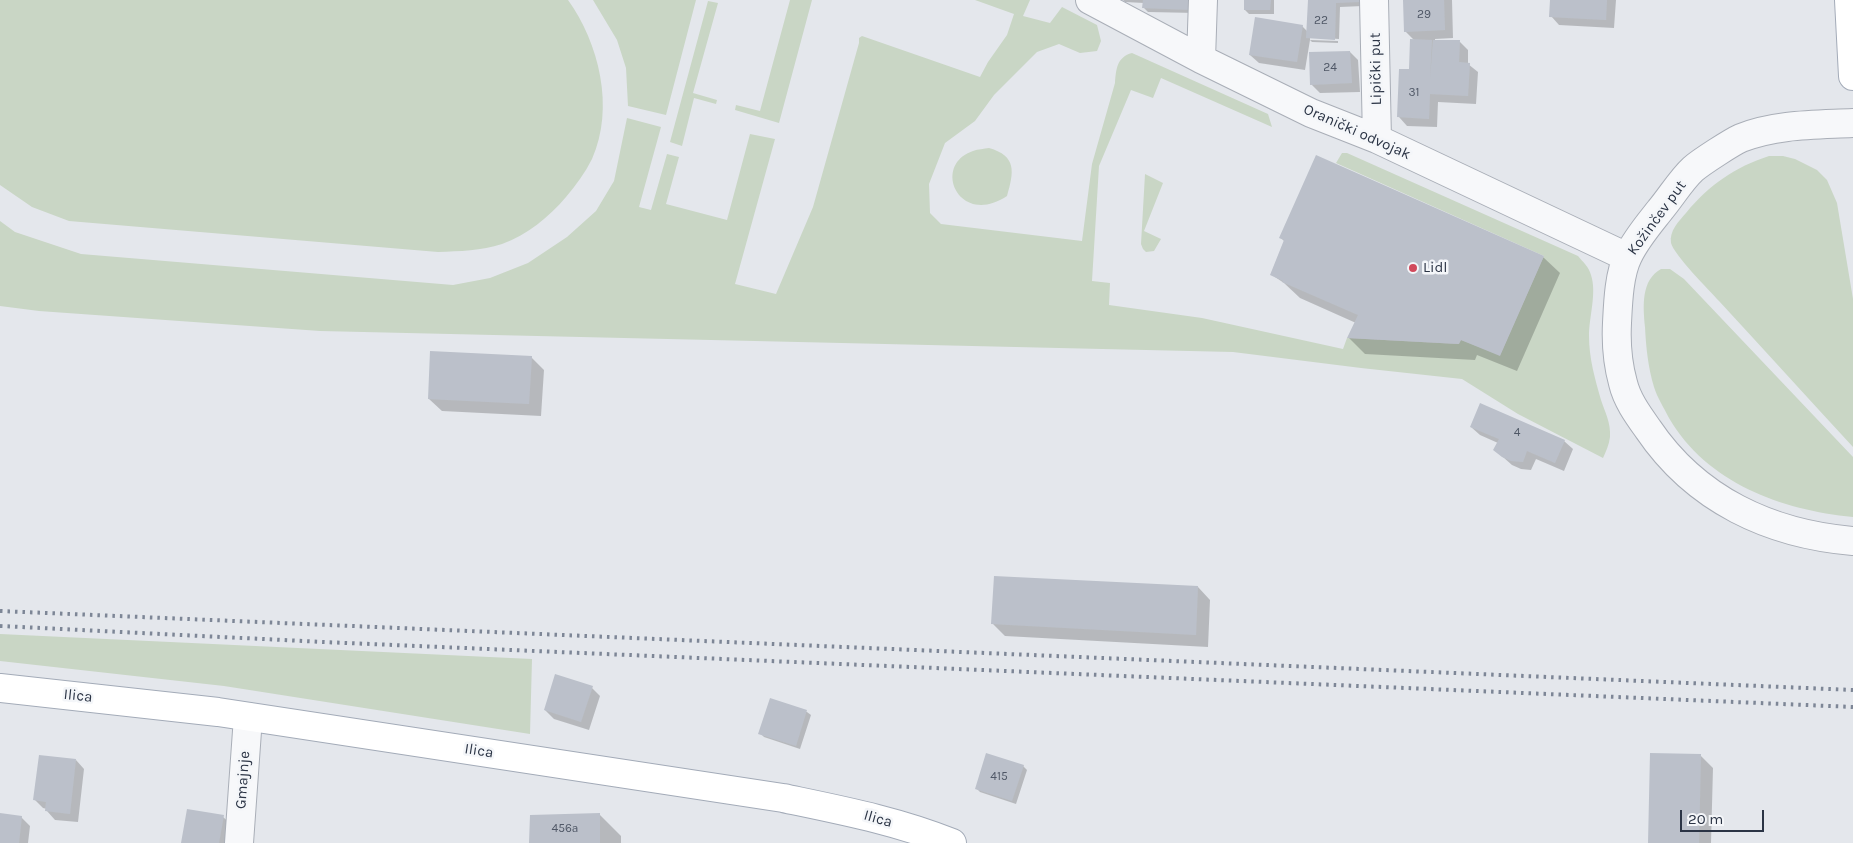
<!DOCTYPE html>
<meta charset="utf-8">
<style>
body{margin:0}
#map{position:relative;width:1853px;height:843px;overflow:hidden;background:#e4e7ec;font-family:Karla,sans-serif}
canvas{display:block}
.scale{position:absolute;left:1680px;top:810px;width:84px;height:22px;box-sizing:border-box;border:2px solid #2b3445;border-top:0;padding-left:6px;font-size:15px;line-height:18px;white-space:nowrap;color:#2b3445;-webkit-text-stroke:4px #f4f6f9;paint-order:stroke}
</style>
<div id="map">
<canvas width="1853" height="843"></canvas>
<div class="scale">20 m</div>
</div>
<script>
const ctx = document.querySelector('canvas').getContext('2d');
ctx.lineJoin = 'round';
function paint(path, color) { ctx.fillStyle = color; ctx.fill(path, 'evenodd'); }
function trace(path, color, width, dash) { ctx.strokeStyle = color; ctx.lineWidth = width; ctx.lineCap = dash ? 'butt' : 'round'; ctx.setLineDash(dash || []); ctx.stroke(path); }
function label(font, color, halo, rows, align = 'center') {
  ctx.font = font + ' Karla,sans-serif'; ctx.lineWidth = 5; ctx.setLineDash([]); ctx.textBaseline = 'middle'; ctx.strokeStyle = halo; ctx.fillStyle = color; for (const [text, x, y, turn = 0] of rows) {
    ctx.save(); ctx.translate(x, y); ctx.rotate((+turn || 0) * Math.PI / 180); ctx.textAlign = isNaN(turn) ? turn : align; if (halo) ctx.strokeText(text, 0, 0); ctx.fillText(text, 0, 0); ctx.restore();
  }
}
const green = new Path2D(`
 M0,0H568C599,43 615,108 592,159C585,173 576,185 566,197C549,217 527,235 502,244C481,251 460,251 438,252L69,221L32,207L0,185Z
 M593,0H696L666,115L628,106L626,68L617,40Z
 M790,0H812L779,123L735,110L736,105L760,111Z
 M975,0H1030L1023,16L1050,23L1062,7L1097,25L1101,41L1097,51L1080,53L1059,44L1037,52L994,95L975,121L945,143L929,184L930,213L941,224L1082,241L1092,164L1115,83C1116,69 1117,57 1132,53L1268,114L1272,127L1161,78L1153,98L1131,90L1099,166L1092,281L1110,283L1109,305L1202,318L1343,349L1347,338L1458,344L1461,340L1500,355L1544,256L1336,163L1342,153H1347L1578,256C1583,262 1589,267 1591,275C1597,293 1589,317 1589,336C1589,358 1595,379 1601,400C1605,412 1611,423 1610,437C1609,445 1606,451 1603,458L1518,414L1462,379L1361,368L1233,352L320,331L39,311L0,306V221L15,232L81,254L453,285L490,278L528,263L567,237L596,211L614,181L627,118L661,127L639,207L651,210L667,154L679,157L666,204L727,220L750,134L775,139L735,284L776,294L813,207L859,43V38L862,36L980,77L988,62L1007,35L1014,14Z
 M708,1L718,3L693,93L717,100L716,104L694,98L682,146L670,142Z
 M989,148C1017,156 1014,172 1007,196C959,228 931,165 973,151C978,149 984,149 989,148Z
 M1769,156H1783L1795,159L1817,170L1827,180L1837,203L1853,299V447C1808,398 1764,350 1719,301C1709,290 1674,255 1671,243C1669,231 1679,221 1686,213C1709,185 1735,167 1769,156Z
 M1145,174L1163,183L1144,231L1161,239L1154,251L1146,252L1143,249L1141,244Z
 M1661,269H1670L1684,279L1853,457V517C1781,510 1707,483 1669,418C1664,408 1657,397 1654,387C1648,367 1646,347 1645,327C1643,306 1641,280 1661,269Z
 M0,634L532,659L530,734L224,686L0,661Z`);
const shadow = new Path2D(`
 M1123,0H1196V13L1148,12L1144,8V3L1125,2Z
 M1245,0H1274V14H1249L1245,10Z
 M1309,0H1362L1363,6L1340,7L1339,39L1310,37V40L1338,41V43L1312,42L1310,40L1305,70L1259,63L1250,55L1302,26L1308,32Z
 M1404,0H1452L1453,38L1435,39V41L1460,42L1468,50V64L1478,72L1476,104L1438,102L1437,127L1407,126L1399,117L1410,71L1415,41L1405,31Z
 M1552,0H1616L1614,28L1559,25L1551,16Z
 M1350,52L1358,60L1360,92L1320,93L1311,84Z
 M1281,238L1543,257L1560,273L1517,371L1477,355L1475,360L1365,354L1349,338L1356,323L1300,298L1284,283L1272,275L1285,242Z
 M531,357L544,370L541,416L442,411L429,399Z
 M1471,427L1564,441L1573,449L1564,471L1536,459L1531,470L1521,469L1512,465L1495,450L1498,443L1480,435Z
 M1198,587L1210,600L1208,647L1005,636L993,624Z
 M592,688L600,696L589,730L554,719L545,710Z
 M771,700L807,712L811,715L800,749L764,737L760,733Z
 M1700,755L1713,768L1711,843H1649Z
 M76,760L84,769L78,822L55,820L47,811V809L43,808L35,800Z
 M1023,766L1027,770L1016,804L980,792L976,788Z
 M0,815L21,817L30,826L28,843H0Z
 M600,815L621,836V843H530Z
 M223,817L232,825L228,843H182Z`);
const building = new Path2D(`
 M1143,0H1193L1192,10L1142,8Z
 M1244,0H1271L1270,10H1244Z
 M1308,0H1359V2L1336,3L1335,40L1306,38Z
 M1403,0H1444L1445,30L1404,32Z
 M1550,0H1607L1606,20L1549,17Z
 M1255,17L1303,25L1297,62L1249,55Z
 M1410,39L1432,40L1430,80L1433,40H1460L1459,62L1470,63L1468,96L1430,94L1429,119L1397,117L1399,69H1409Z
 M1350,51L1352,83L1310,85L1309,52Z
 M1316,155L1544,256L1500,356L1461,340L1459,344L1347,338L1358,315L1282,282L1283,281L1270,275L1284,240L1279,238Z
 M430,351L532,356L529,404L428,399Z
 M1480,403L1565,440L1555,463L1527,451L1523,462L1511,461L1502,457L1493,450L1499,439L1470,427Z
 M994,576L1198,586L1196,635L991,624Z
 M555,674L593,686L581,722L544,710Z
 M770,698L807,710L796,746L758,734Z
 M986,753L1024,765L1012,801L975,789Z
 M1650,753L1701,754L1699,843H1648Z
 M39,755L76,759L70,814L45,811L46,802L33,800Z
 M187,809L224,815L219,843H181Z
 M0,813L22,816L19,843H0Z
 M600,813V843H529L530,815Z`);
const minor = new Path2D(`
 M1090,0L1201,59L1311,113L1377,139L1627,257
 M1374,0L1377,139
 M1201,59L1203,0
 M1853,123C1815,125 1777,124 1741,138C1732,142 1701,162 1693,169C1681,180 1671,197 1660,210C1649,224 1636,239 1628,256C1619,274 1618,303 1617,323C1616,342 1618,365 1623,383C1627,400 1638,415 1648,429C1696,500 1770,534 1853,541
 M239,843L248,717`);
const major = new Path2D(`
 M1849,0L1853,76
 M0,688L218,712L783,798C840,810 898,821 952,843`);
const rail = new Path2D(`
 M0,611L1853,690
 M0,626L323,642L1853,707`);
const markers = [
 [1413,268,5,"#d1495b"]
];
const numberNames = [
 ["29",1424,15],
 ["22",1321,21],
 ["24",1330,68],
 ["31",1414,93],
 ["4",1517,433],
 ["415",999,777],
 ["456a",565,829]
];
const streetNames = [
 ["Lipički put",1376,69,-91],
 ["Oranički odvojak",1357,132,24],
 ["Kožinčev put",1657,218,-54],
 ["Ilica",78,696,6],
 ["Ilica",479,751,9],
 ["Gmajnje",243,780,-86],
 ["Ilica",878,819,16]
];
const poiNames = [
 ["Lidl",1423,268]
];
paint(green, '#c9d6c5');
paint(shadow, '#0003');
paint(building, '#bbc0ca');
trace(minor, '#a9aeb7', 30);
trace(major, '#a3abb8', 30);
trace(minor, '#f7f8fa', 28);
trace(major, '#fff', 28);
trace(rail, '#7d8696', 4, [2.5, 5]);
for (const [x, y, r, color] of markers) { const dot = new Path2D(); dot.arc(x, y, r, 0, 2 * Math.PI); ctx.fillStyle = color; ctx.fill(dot); trace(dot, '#f4f6f9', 2); }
label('12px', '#4f5766', null, numberNames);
label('15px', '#2b3445', '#f4f6f9', streetNames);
label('15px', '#2b3445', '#f4f6f9', poiNames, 'left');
</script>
